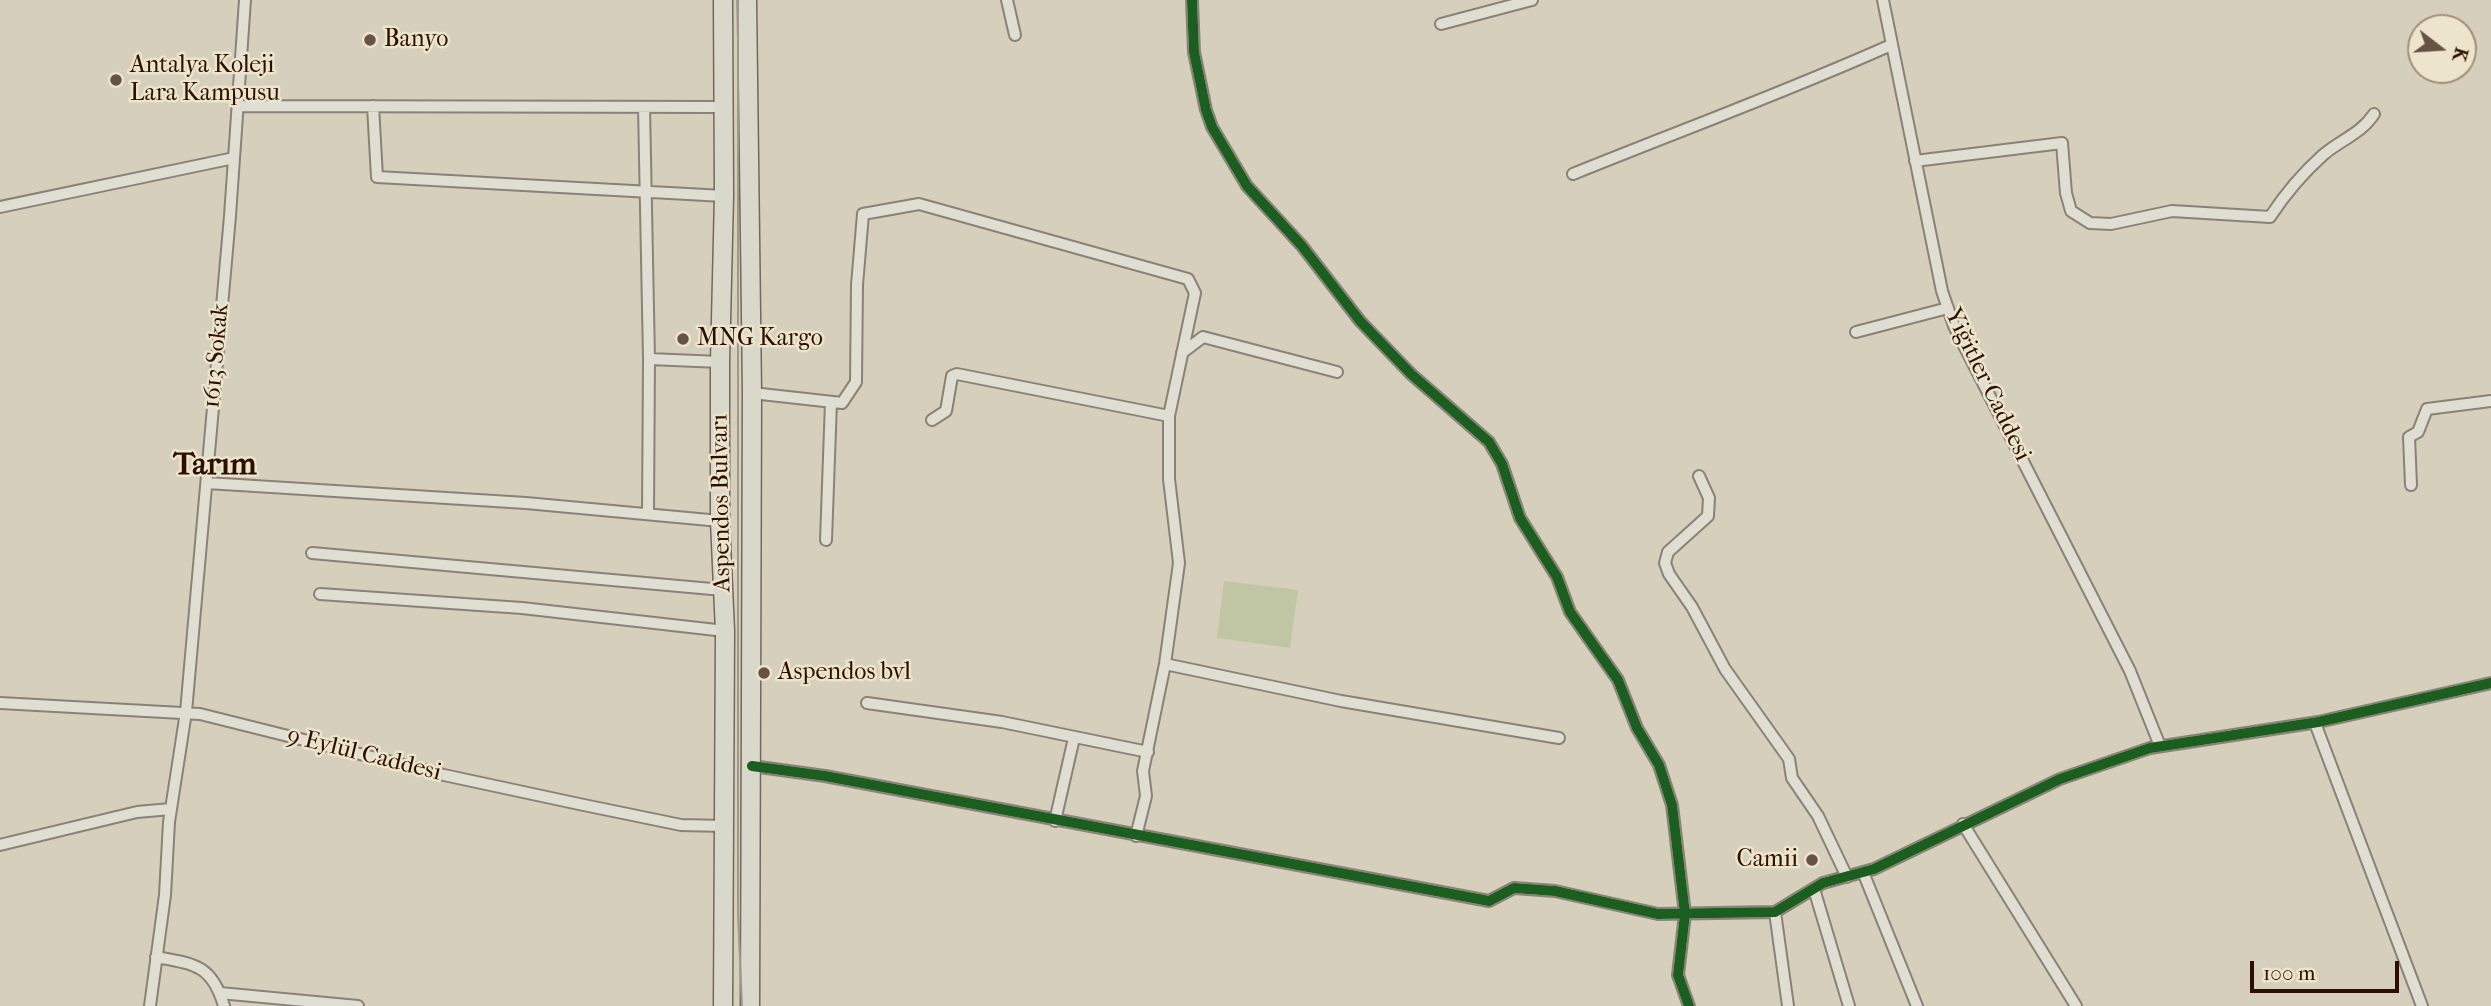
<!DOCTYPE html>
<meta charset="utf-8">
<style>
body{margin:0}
#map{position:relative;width:2491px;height:1006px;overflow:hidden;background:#d6cfbc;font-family:"IM FELL French Canon",serif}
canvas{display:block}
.north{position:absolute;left:2407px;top:14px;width:70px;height:70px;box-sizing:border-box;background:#ece4cc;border:2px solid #a08f7b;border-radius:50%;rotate:107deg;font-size:19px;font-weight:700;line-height:28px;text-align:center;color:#2d0f02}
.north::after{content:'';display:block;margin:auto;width:24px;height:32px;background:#685243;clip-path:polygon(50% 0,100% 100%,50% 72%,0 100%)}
.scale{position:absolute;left:2250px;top:961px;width:149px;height:32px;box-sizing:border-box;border:4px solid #2d0f02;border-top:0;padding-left:9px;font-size:21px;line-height:24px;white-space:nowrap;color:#2d0f02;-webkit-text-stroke:5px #ece4cc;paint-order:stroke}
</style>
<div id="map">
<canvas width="2491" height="1006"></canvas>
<div class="north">K</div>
<div class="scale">100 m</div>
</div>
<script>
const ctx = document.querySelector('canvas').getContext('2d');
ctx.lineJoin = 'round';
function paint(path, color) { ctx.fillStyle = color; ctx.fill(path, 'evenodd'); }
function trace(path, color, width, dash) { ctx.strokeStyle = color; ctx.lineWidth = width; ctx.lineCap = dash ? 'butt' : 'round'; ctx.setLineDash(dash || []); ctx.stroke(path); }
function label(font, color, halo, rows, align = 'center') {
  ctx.font = font + ' "IM FELL French Canon",serif'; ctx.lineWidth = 5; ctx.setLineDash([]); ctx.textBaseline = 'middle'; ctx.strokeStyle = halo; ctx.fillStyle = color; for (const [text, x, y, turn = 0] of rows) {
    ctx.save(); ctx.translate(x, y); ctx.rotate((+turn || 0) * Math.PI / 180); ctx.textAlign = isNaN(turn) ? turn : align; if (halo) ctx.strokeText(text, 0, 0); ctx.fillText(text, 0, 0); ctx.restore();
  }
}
const green = new Path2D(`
 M1224,581L1298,590L1290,648L1217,638Z`);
const street = new Path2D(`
 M1007,0L1015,35
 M1192,0L1194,52L1206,110L1212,127L1247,186L1302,246L1360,321L1411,374L1489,442L1502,464L1520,518L1557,577L1570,612L1618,680L1637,728L1659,765L1672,805L1685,914L1678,975L1689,1006
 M1883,0L1942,291L1954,326L2130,671L2160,746
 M1441,24L1532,0
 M237,106L724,107
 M373,106L377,177L724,196
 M644,107L649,359L720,362
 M1915,161L2062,143L2066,193L2071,211L2090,223L2111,224L2172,211L2270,217C2285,194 2303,173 2323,155C2340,140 2361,134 2374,114
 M1573,174C1679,131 1786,92 1891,45
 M0,207L234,158
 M1856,332L1948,308
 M1182,353L1203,337L1337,372
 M752,393L842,403L856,382L857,285L863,214L919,204L1188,279L1195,293L1169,416L957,374L952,376L946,411L932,420
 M1699,476L1709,498L1708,516L1668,552L1665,563L1669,574L1692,607L1725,669L1789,759L1792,778L1818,816L1847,877
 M207,483L526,503L720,521
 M2411,485L2409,437L2418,432L2427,409L2491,401
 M648,514L649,359
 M826,540L831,402
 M312,553L723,590
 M320,594L522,608L725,631
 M1165,664L1341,701L1559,738
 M0,703L200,714L444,775L579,804L681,825L725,826
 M867,703L1002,722L1148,752
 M2315,723L2422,1006
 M752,766L825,776L1489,901L1514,888L1555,891L1658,914L1775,912L1823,883L1874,869L2060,779L2150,748L2318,722L2491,683
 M1055,821L1074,738
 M1963,824L2076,1006
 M1136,836L1146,796L1143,771L1165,664L1179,563L1169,479V416
 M0,845L137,812L171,809
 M1863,872L1917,1006
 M1814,889L1849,1006
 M1775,912L1788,1006
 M156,957C195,964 212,965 224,1006
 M220,993L358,1006
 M150,1006L165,895L169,822L186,712L230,216L245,0`);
const primary = new Path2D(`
 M747,0L752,393L750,1006
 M723,1006L725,631L720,521V362L724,196L723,0`);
const tram = new Path2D(`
 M738,0V913L742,1006`);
const cycleway = new Path2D(`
 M1192,0L1194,52L1206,110L1212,127L1247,186L1302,246L1360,321L1411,374L1489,442L1502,464L1520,518L1557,577L1570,612L1618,680L1637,728L1659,765L1672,805L1685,914L1678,975L1689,1006
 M752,766L825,776L1489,901L1514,888L1555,891L1658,914L1775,912L1823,883L1874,869L2060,779L2150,748L2318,722L2491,683`);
const markers = [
 [370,40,7,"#685243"],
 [116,80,7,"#685243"],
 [683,339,7,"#685243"],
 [764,673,7,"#685243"],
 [1812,860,7,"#685243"]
];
const poiNames = [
 ["Banyo",384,40],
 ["Antalya Koleji",130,66],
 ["Lara Kampusu",130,94],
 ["MNG Kargo",697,339],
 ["Aspendos bvl",778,673],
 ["Camii",1798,860,"right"]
];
const streetNames = [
 ["1613 Sokak",217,356,-85],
 ["Yiğitler Caddesi",1987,385,64],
 ["Aspendos Bulvarı",722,503,-91],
 ["9 Eylül Caddesi",364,755,14]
];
const districtNames = [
 ["Tarım",215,466]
];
paint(green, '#c0c6a3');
trace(street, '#8a8276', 14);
trace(primary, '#71695d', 21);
trace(street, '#e0ddd2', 10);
trace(primary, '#dad7cb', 18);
trace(tram, '#9e988f', 2);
trace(cycleway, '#1b5e20', 10);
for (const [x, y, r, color] of markers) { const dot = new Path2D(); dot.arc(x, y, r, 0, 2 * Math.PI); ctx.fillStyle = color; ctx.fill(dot); trace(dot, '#ece4cc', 2.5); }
label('24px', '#2d0f02', '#ece4cc', poiNames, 'left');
label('24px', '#2d0f02', '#ece4cc', streetNames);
label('bold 32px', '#2d0f02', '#ece4cc', districtNames);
</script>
